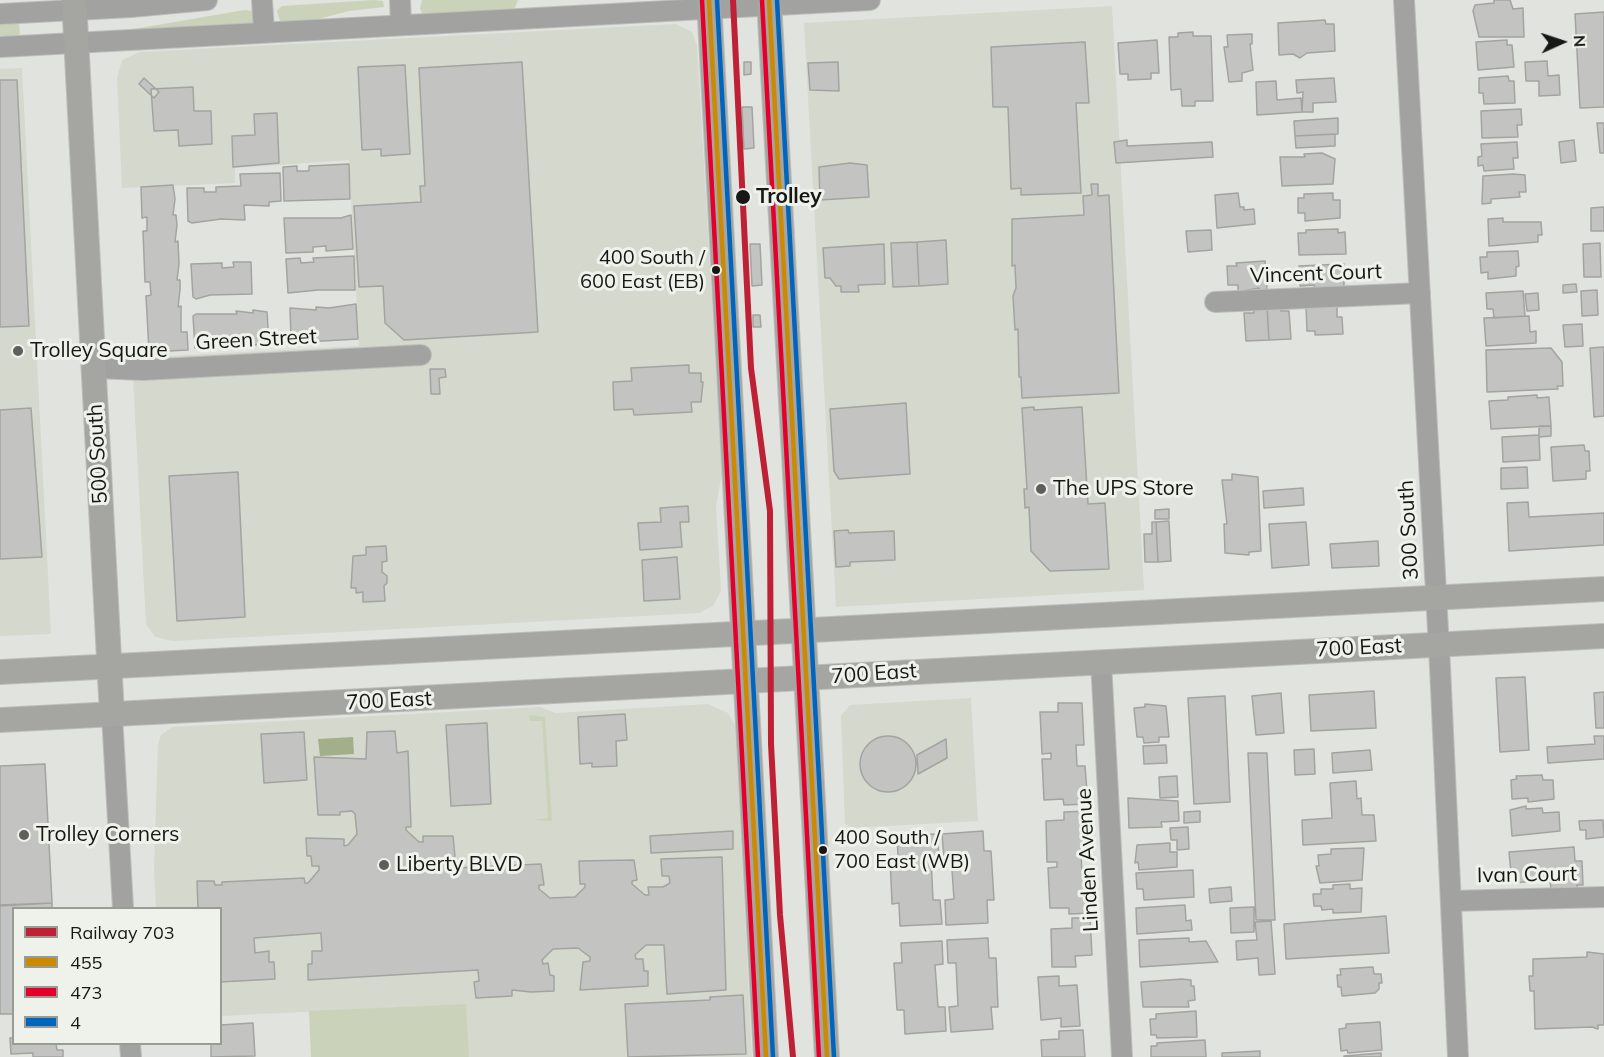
<!DOCTYPE html>
<style>
body{margin:0}
#map{position:relative;width:1604px;height:1057px;overflow:hidden;background:#e1e3de;font-family:Mulish,sans-serif}
canvas{display:block}
.legend{position:absolute;left:12px;top:907px;width:210px;height:138px;box-sizing:border-box;background:#eff2ea;border:2px solid #999b95;margin:0;padding:8px 10px;list-style:none;font-size:18px;color:#171815}
.legend li{display:flex;align-items:center;gap:12px;height:30px}
.legend b{width:30px;border:2px solid #999b95}
.north{position:absolute;left:1532px;top:12px;width:60px;height:60px;-webkit-text-stroke:4px #eff2ea;paint-order:stroke;rotate:87deg;font-size:16px;font-weight:700;line-height:24px;text-align:center;color:#171815}
.north::after{content:'';display:block;margin:auto;width:21px;height:27px;background:#171815;clip-path:polygon(50% 0,100% 100%,50% 72%,0 100%)}
</style>
<div id="map">
<canvas width="1604" height="1057"></canvas>
<ul class="legend">
<li><b style="height:8px;background:#be2036"></b>Railway 703</li>
<li><b style="height:8px;background:#ca8a04"></b>455</li>
<li><b style="height:8px;background:#e4002b"></b>473</li>
<li><b style="height:8px;background:#0065bd"></b>4</li>
</ul>
<div class="north">N</div>
</div>
<script>
const ctx = document.querySelector('canvas').getContext('2d');
ctx.lineJoin = 'round';
function paint(path, color) { ctx.fillStyle = color; ctx.fill(path, 'evenodd'); }
function trace(path, color, width, dash) { ctx.strokeStyle = color; ctx.lineWidth = width; ctx.lineCap = dash ? 'butt' : 'round'; ctx.setLineDash(dash || []); ctx.stroke(path); }
function label(font, color, halo, rows, align = 'center') {
  ctx.font = font + ' Mulish,sans-serif'; ctx.lineWidth = 6; ctx.setLineDash([]); ctx.textBaseline = 'middle'; ctx.strokeStyle = halo; ctx.fillStyle = color; for (const [text, x, y, turn = 0] of rows) {
    ctx.save(); ctx.translate(x, y); ctx.rotate((+turn || 0) * Math.PI / 180); ctx.textAlign = isNaN(turn) ? turn : align; if (halo) ctx.strokeText(text, 0, 0); ctx.fillText(text, 0, 0); ctx.restore();
  }
}
const built = new Path2D(`
 M1112,6L1144,590L836,607L804,23Z
 M676,24L692,32L697,46L722,473L716,506L721,591L713,606L699,613L173,641L155,637L146,624L132,358L359,346L349,160L235,168V183L122,188L117,78L122,60L140,52Z
 M22,68L51,634L0,636V69Z
 M971,698L978,821L852,828L845,824L841,716L850,705Z
 M708,704L728,713L735,725L752,1057H469L465,1004L221,1016L220,908H156L154,870L158,744L161,735L172,727L540,707L556,713Z`);
const green = new Path2D(`
 M374,0L383,1L384,7L349,11L291,26L281,24L277,11L282,6Z
 M422,0H518L514,10L424,16L420,9Z
 M245,10L253,11L257,16L253,25L136,32L134,29Z
 M0,19L19,23L20,34L14,38H0Z
 M529,715L545,717L552,821L534,820L548,818L542,721H530Z
 M466,1004L469,1057H311L309,1011Z`);
const water = new Path2D(`
 M353,737L354,754L320,756L318,739Z`);
const building = new Path2D(`
 M1494,0H1510L1513,9L1523,8L1524,37H1479L1473,11L1475,5L1494,3Z
 M1604,12V107L1580,108L1575,14Z
 M1325,20L1326,24H1334L1335,51L1307,53L1300,58L1293,54L1279,55L1278,23Z
 M1193,32V36H1211L1213,101H1195V106H1182L1181,89L1171,90L1169,37H1178V33Z
 M1252,34V44H1250L1253,70L1242,73V81L1229,82L1224,47H1228L1227,35Z
 M1157,40L1159,73H1151V79L1128,80V74H1120L1118,43Z
 M1507,40V45H1512L1514,67L1478,70L1476,42Z
 M1085,42L1089,103H1076L1081,193L1021,195V188L1011,189L1008,107H993L991,47Z
 M1547,61L1548,76L1559,75L1560,95L1539,96V81H1526L1525,62Z
 M522,62L538,332L404,340L385,323L383,286L359,287L354,206L421,202L420,186H425L419,68Z
 M744,62H751V74L744,75Z
 M838,62L839,91L810,90L808,63Z
 M405,65L410,154L381,156V149L362,150L358,67Z
 M1508,76L1509,81H1514L1515,103L1484,104L1483,93H1479V78Z
 M144,78L159,92L154,98L139,84Z
 M1334,78L1336,102L1313,103V112H1302L1303,92L1297,93L1296,80Z
 M0,80H17L29,326L0,327Z
 M1276,81L1277,100L1301,98L1302,112L1257,115L1256,82Z
 M193,87L194,111H211L212,144L179,146L178,130L154,131L151,89Z
 M742,107H752L754,148L744,149Z
 M1521,109L1522,125H1517L1518,137L1482,138L1481,111Z
 M277,113L279,163L233,167L232,136L255,135L254,114Z
 M1338,118V134L1295,136L1294,121Z
 M1597,123H1604V153H1600Z
 M1335,134V146L1296,148L1295,136Z
 M1127,140V146L1212,142L1213,157L1116,163L1114,142Z
 M1574,140L1576,161L1561,163L1559,142Z
 M1517,142L1518,158H1513L1514,169L1484,171L1483,165L1478,166V157L1482,156L1481,144Z
 M1322,153L1335,159L1333,184L1282,186L1280,157H1305L1304,154Z
 M850,163L867,165L869,197L820,200L819,167Z
 M349,164L350,199L284,201L283,167L297,166V171H309V166Z
 M280,173L281,201L269,202V206L244,205L245,220L221,219L192,223L188,221L187,188H204V192H216V187L241,186L240,174Z
 M1513,174L1525,175L1526,192H1519L1520,197L1491,199V203L1482,204L1483,176Z
 M1091,184H1098V196L1109,195L1119,393L1022,398L1021,377H1019L1018,329L1015,330L1013,296L1016,288L1015,265L1012,266V219L1084,215L1083,196L1092,195Z
 M173,185L175,199L173,215H176L177,225L175,242L178,241L179,264L177,280H180V290L178,307L181,306V332H187L188,350L149,352L146,296L151,295L150,282H145L143,231H147V217L142,218L141,187Z
 M1238,193L1240,207H1244V210L1254,209L1255,224L1217,228L1215,195Z
 M1333,193V200H1340V218L1305,221V213H1298V198H1304V194Z
 M1604,207V231H1591V208Z
 M351,215L353,249L326,251V246L313,247V252L286,253L284,218H341Z
 M1503,218V222H1541L1542,235H1538V242L1489,246L1488,219Z
 M1338,229V233L1345,232L1346,254L1299,255L1298,233H1306V230Z
 M1211,230L1212,250L1188,252L1186,231Z
 M946,240L948,284L919,286L917,242Z
 M917,242L919,286L893,287L891,243Z
 M1600,243L1601,277H1584L1583,244Z
 M750,244H760L762,285L752,286Z
 M884,244L885,284L858,285L859,292H841V286H836L830,278H825L823,248Z
 M1518,251L1519,266L1516,267V276L1488,279V272L1481,273L1480,257H1487V252Z
 M354,256L355,290H318L288,293L286,259L300,258L301,263L314,262L313,258Z
 M1265,261L1267,290L1260,291L1259,288L1238,292V285H1228L1227,266H1237L1236,263Z
 M233,262H251L252,294L210,295L196,299L193,297L191,264L222,263V268L234,267Z
 M1344,264V290L1315,292L1314,285L1300,286L1299,266Z
 M1576,284L1577,292L1563,293V285Z
 M1597,290L1598,315L1582,316L1581,291Z
 M1523,291L1525,316L1494,318L1493,309H1487L1486,293Z
 M1538,293L1539,310L1527,311L1525,294Z
 M1337,301V317H1342L1343,334L1315,335V331H1307L1306,306Z
 M356,304L358,339L305,342V338H291L290,308L316,310V307L329,308Z
 M1267,306H1280L1281,311H1289L1291,339L1269,340Z
 M1267,306L1269,340L1246,341L1244,313H1254L1253,307Z
 M253,310L267,312L269,344L225,347V342H212V347L195,348L193,316L196,314H237L236,311L253,313Z
 M753,315H760L761,327H753Z
 M1529,316L1530,332L1536,331V343L1486,346L1484,318Z
 M1582,324L1583,346L1565,347L1563,325Z
 M1604,347V416L1594,417L1590,348Z
 M1551,348L1562,362L1563,386H1557L1558,389L1487,392L1486,350Z
 M689,365V373H701V382H703L701,402H691L692,412L634,415L633,409L614,410L613,382L632,381L631,368Z
 M430,369H445L446,377L439,378L440,394H431Z
 M1537,395V398L1549,397L1551,426L1491,429L1489,401L1508,400V397Z
 M906,403L910,474L839,479L834,471L830,409Z
 M1034,407V410L1082,407L1088,504L1105,503L1109,569L1050,571L1031,551L1029,507L1025,508L1024,489H1027L1022,408Z
 M31,408L42,557L0,559V410Z
 M1539,426H1551V436L1539,437Z
 M1539,435L1540,460L1503,462L1502,437Z
 M1584,445L1585,451H1589L1590,471H1586V479L1553,481L1551,447Z
 M1527,467L1528,488L1501,489V468Z
 M238,472L245,617L177,621L169,476Z
 M1232,474L1258,477L1261,551L1249,552V555L1225,553L1224,524H1227L1222,480H1232Z
 M1303,488L1304,505L1264,508L1263,491Z
 M1528,502L1529,517L1604,513V545L1509,551L1507,503Z
 M688,506L689,522H680L682,547L640,550L638,523L661,522L660,508Z
 M1169,509V519H1155V510Z
 M1169,521L1171,561L1158,562L1156,522Z
 M1152,522H1156L1158,562H1145L1144,534H1152Z
 M1306,522L1309,565L1272,568L1269,524Z
 M848,530L849,533L894,531L895,560L850,562V566L836,567L834,531Z
 M1378,541L1379,566L1332,568L1330,544Z
 M386,546L387,561L382,562V572L387,576V583L384,586L385,601L363,602V592L356,593V588H351L353,556L366,555V547Z
 M677,557L680,599L644,601L642,560Z
 M1525,677L1529,750L1500,752L1496,678Z
 M1374,691L1376,728L1311,731L1309,695Z
 M1604,692V728H1596L1594,693Z
 M1281,693L1284,733L1256,735L1252,696Z
 M1225,696L1230,802L1194,804L1188,698Z
 M1058,703H1082L1084,745H1076L1077,766H1085L1088,804L1064,805L1063,799L1044,800L1042,759H1051V753L1042,754L1040,712H1058Z
 M1145,704L1166,706L1169,737H1159V742L1144,743L1143,737H1137L1134,708L1145,707Z
 M625,714L627,740L616,741L617,766L592,767V763L580,764L578,717Z
 M487,723L491,804L451,806L446,725Z
 M395,731L397,753L408,751L411,827H406V830L419,842H423V836H453L456,868L541,864L544,885H539V889L550,898L575,897L585,887V884H580L579,861L634,860L637,880L632,881V884L645,895H649L648,887H663L670,883L669,876H662L661,859L722,857L726,990L667,994L664,945H646L635,955L636,959H643L644,971H648V986L580,990L583,962L590,961V957L578,948L553,949L542,960L543,964L548,963L550,975L554,976V991L531,992L512,990V996L476,998L474,982L479,981L478,970L308,980V964H312V951H322L321,933L254,938L255,953L269,951V962H274L275,979L220,982V908H198L197,881H214L215,885H222V882L304,878L305,883H308L319,870V866H312L311,856H307L306,838L344,839V846L348,845L357,834L355,814L352,811L340,812V815H318L314,757L366,759L367,732Z
 M304,732L307,780L264,783L261,734Z
 M1594,736H1604V759L1548,763L1547,747L1595,744Z
 M860 764a28 28 0 1 1 56 0a28 28 0 1 1-56 0Z
 M946,739L947,758L918,774L917,755Z
 M1166,745L1167,763L1144,764L1143,746Z
 M1314,749L1315,774L1295,775L1294,750Z
 M1370,750L1372,770L1333,773L1332,753Z
 M1248,753H1267L1275,920H1256Z
 M45,764L52,903L0,905V766Z
 M1542,775L1543,780H1553L1554,799L1528,802V798L1512,799L1511,780L1517,779L1516,776Z
 M1177,776L1178,797L1160,798L1159,777Z
 M1356,781L1357,799L1361,798L1362,815H1374L1376,841L1303,845L1302,820L1332,818L1330,783Z
 M1128,798L1178,801L1179,821L1161,822L1162,827L1129,828Z
 M1526,806V809L1542,808L1543,813L1559,812L1560,831L1512,836L1510,810Z
 M1088,811L1090,853L1081,854L1082,874H1091L1093,913L1069,914V908H1050L1048,868L1057,867V862H1047L1046,821L1064,820V812Z
 M1200,811V822L1184,823V812Z
 M1603,820L1604,837L1586,839V830H1580L1579,821Z
 M1188,827L1189,849L1177,850V840H1171L1170,828Z
 M733,831V849L651,853L650,836Z
 M983,831L984,851H991L994,900H987L988,923L946,925L945,900L954,899L951,856L944,857L942,834Z
 M937,834L939,857L931,858L933,900H940L942,924L900,926L899,903L892,904L890,856H898L897,836Z
 M1170,843V852H1177V867L1139,870L1138,862L1135,863L1137,845Z
 M1574,847L1575,861H1582L1583,885H1577V888L1551,890L1550,880L1512,883L1509,852Z
 M1364,848L1362,880L1320,883L1316,866H1319L1318,855L1331,854V849Z
 M1193,870L1194,897L1144,900L1143,889H1137L1136,873Z
 M1350,884V889L1362,888L1361,912L1333,913V909L1322,910L1321,906H1314L1313,894H1321V889H1333V885Z
 M1231,887L1232,901L1210,903L1209,889Z
 M52,903V908H14V1014H0V906Z
 M1185,905L1186,921L1191,920L1192,930L1137,934L1136,908Z
 M1254,907V932L1231,933L1230,908Z
 M1386,916L1389,953L1286,959L1284,924Z
 M1072,918H1090L1092,955L1075,956L1076,967H1052L1051,929L1072,928Z
 M1271,921L1275,974L1259,975L1258,958L1237,960L1236,941L1257,940L1255,922Z
 M988,938L989,958H996L998,1007H991L993,1029L951,1032L949,1007L958,1006L956,963H948L947,940Z
 M1189,938V942L1206,941L1218,962L1140,967L1139,940Z
 M942,941L943,964L935,965L938,1007H945L946,1031L905,1034L904,1010H897L894,963H902L901,943Z
 M1587,952L1604,954V1025H1598V1029L1592,1027L1535,1029L1534,991H1530L1529,976H1533V959L1587,957Z
 M1373,967L1374,974H1381L1382,983H1379V989L1375,993L1342,996L1341,987H1338L1337,975H1341L1340,969Z
 M1059,976V986L1077,985L1080,1026L1061,1027V1018L1041,1020L1038,977Z
 M1182,979L1191,980V986H1194L1195,1000L1188,1001L1189,1007H1143L1141,982Z
 M743,995L746,1054L628,1057L625,1004L710,1000V997Z
 M1196,1011L1197,1037L1157,1038L1156,1035H1151L1150,1019H1156V1014Z
 M1380,1022L1382,1050L1348,1053L1347,1050L1341,1051L1339,1029L1346,1028V1024Z
 M253,1023L255,1056L211,1057V1044H220V1025Z
 M1083,1030L1085,1057H1042L1041,1040L1059,1039V1031Z
 M10,1038H14V1044H56L57,1050H63V1057H33V1053L11,1054Z
 M1205,1040L1206,1057H1151V1046H1157V1043Z
 M1260,1051V1057H1222V1053Z
 M1381,1053V1057H1344V1056Z`);
const minor = new Path2D(`
 M262,0L264,32
 M400,0L401,25
 M1404,0L1440,667L1458,1057
 M0,14L131,7L207,0
 M0,47L870,0
 M1215,302L1420,293
 M94,368L143,370L421,355
 M1101,661L1122,1057
 M112,715L123,908
 M1451,901L1604,897
 M130,1044L131,1057`);
const major = new Path2D(`
 M74,0L112,715
 M709,0L766,1057
 M769,0L827,1057
 M0,672L1604,589
 M0,720L1604,636`);
const bus1 = new Path2D(`
 M709,0L766,1057
 M769,0L827,1057`);
const bus2 = new Path2D(`
 M702,0L758,1057
 M762,0L819,1057`);
const bus3 = new Path2D(`
 M717,0L773,1057
 M777,0L834,1057`);
const rail1 = new Path2D(`
 M733,0L751,368L770,511L771,744L780,915L793,1057`);
const markers = [
 [743,197,8,"#171815"],
 [716,270,5,"#171815"],
 [18,351,6,"#5e5f5b"],
 [1041,489,6,"#5e5f5b"],
 [24,835,6,"#5e5f5b"],
 [823,850,5,"#171815"],
 [384,865,6,"#5e5f5b"]
];
const busNames = [
 ["400 South /",705,258],
 ["600 East (EB)",705,282],
 ["400 South /",834,838,"left"],
 ["700 East (WB)",834,862,"left"]
];
const stopNames = [
 ["Trolley",756,197]
];
const streetNames = [
 ["Vincent Court",1316,274,-2],
 ["Green Street",256,340,-3],
 ["500 South",98,454,-93],
 ["300 South",1409,530,-93],
 ["700 East",1359,648,-3],
 ["700 East",874,674,-4],
 ["700 East",389,701,-3],
 ["Linden Avenue",1088,860,-93],
 ["Ivan Court",1527,875,-1]
];
const poiNames = [
 ["Trolley Square",30,351],
 ["The UPS Store",1053,489],
 ["Trolley Corners",36,835],
 ["Liberty BLVD",396,865]
];
paint(built, '#d4d8cd');
paint(green, '#cad3b9');
paint(water, '#a3ae8b');
paint(building, '#c3c4c1');
trace(building, '#a3a4a0', 1.5);
trace(minor, '#bdbebb', 22);
trace(major, '#bdbebb', 26);
trace(minor, '#a2a2a1', 20);
trace(major, '#a5a5a2', 24);
trace(bus1, '#ca8a04', 4.5);
trace(bus2, '#e4002b', 4.5);
trace(bus3, '#0065bd', 4.5);
trace(rail1, '#be2036', 6);
for (const [x, y, r, color] of markers) { const dot = new Path2D(); dot.arc(x, y, r, 0, 2 * Math.PI); ctx.fillStyle = color; ctx.fill(dot); trace(dot, '#eff2ea', 2); }
label('20px', '#171815', '#eff2ea', busNames, 'right');
label('bold 21px', '#171815', '#eff2ea', stopNames, 'left');
label('21px', '#171815', '#eff2ea', streetNames);
label('21px', '#171815', '#eff2ea', poiNames, 'left');
</script>
